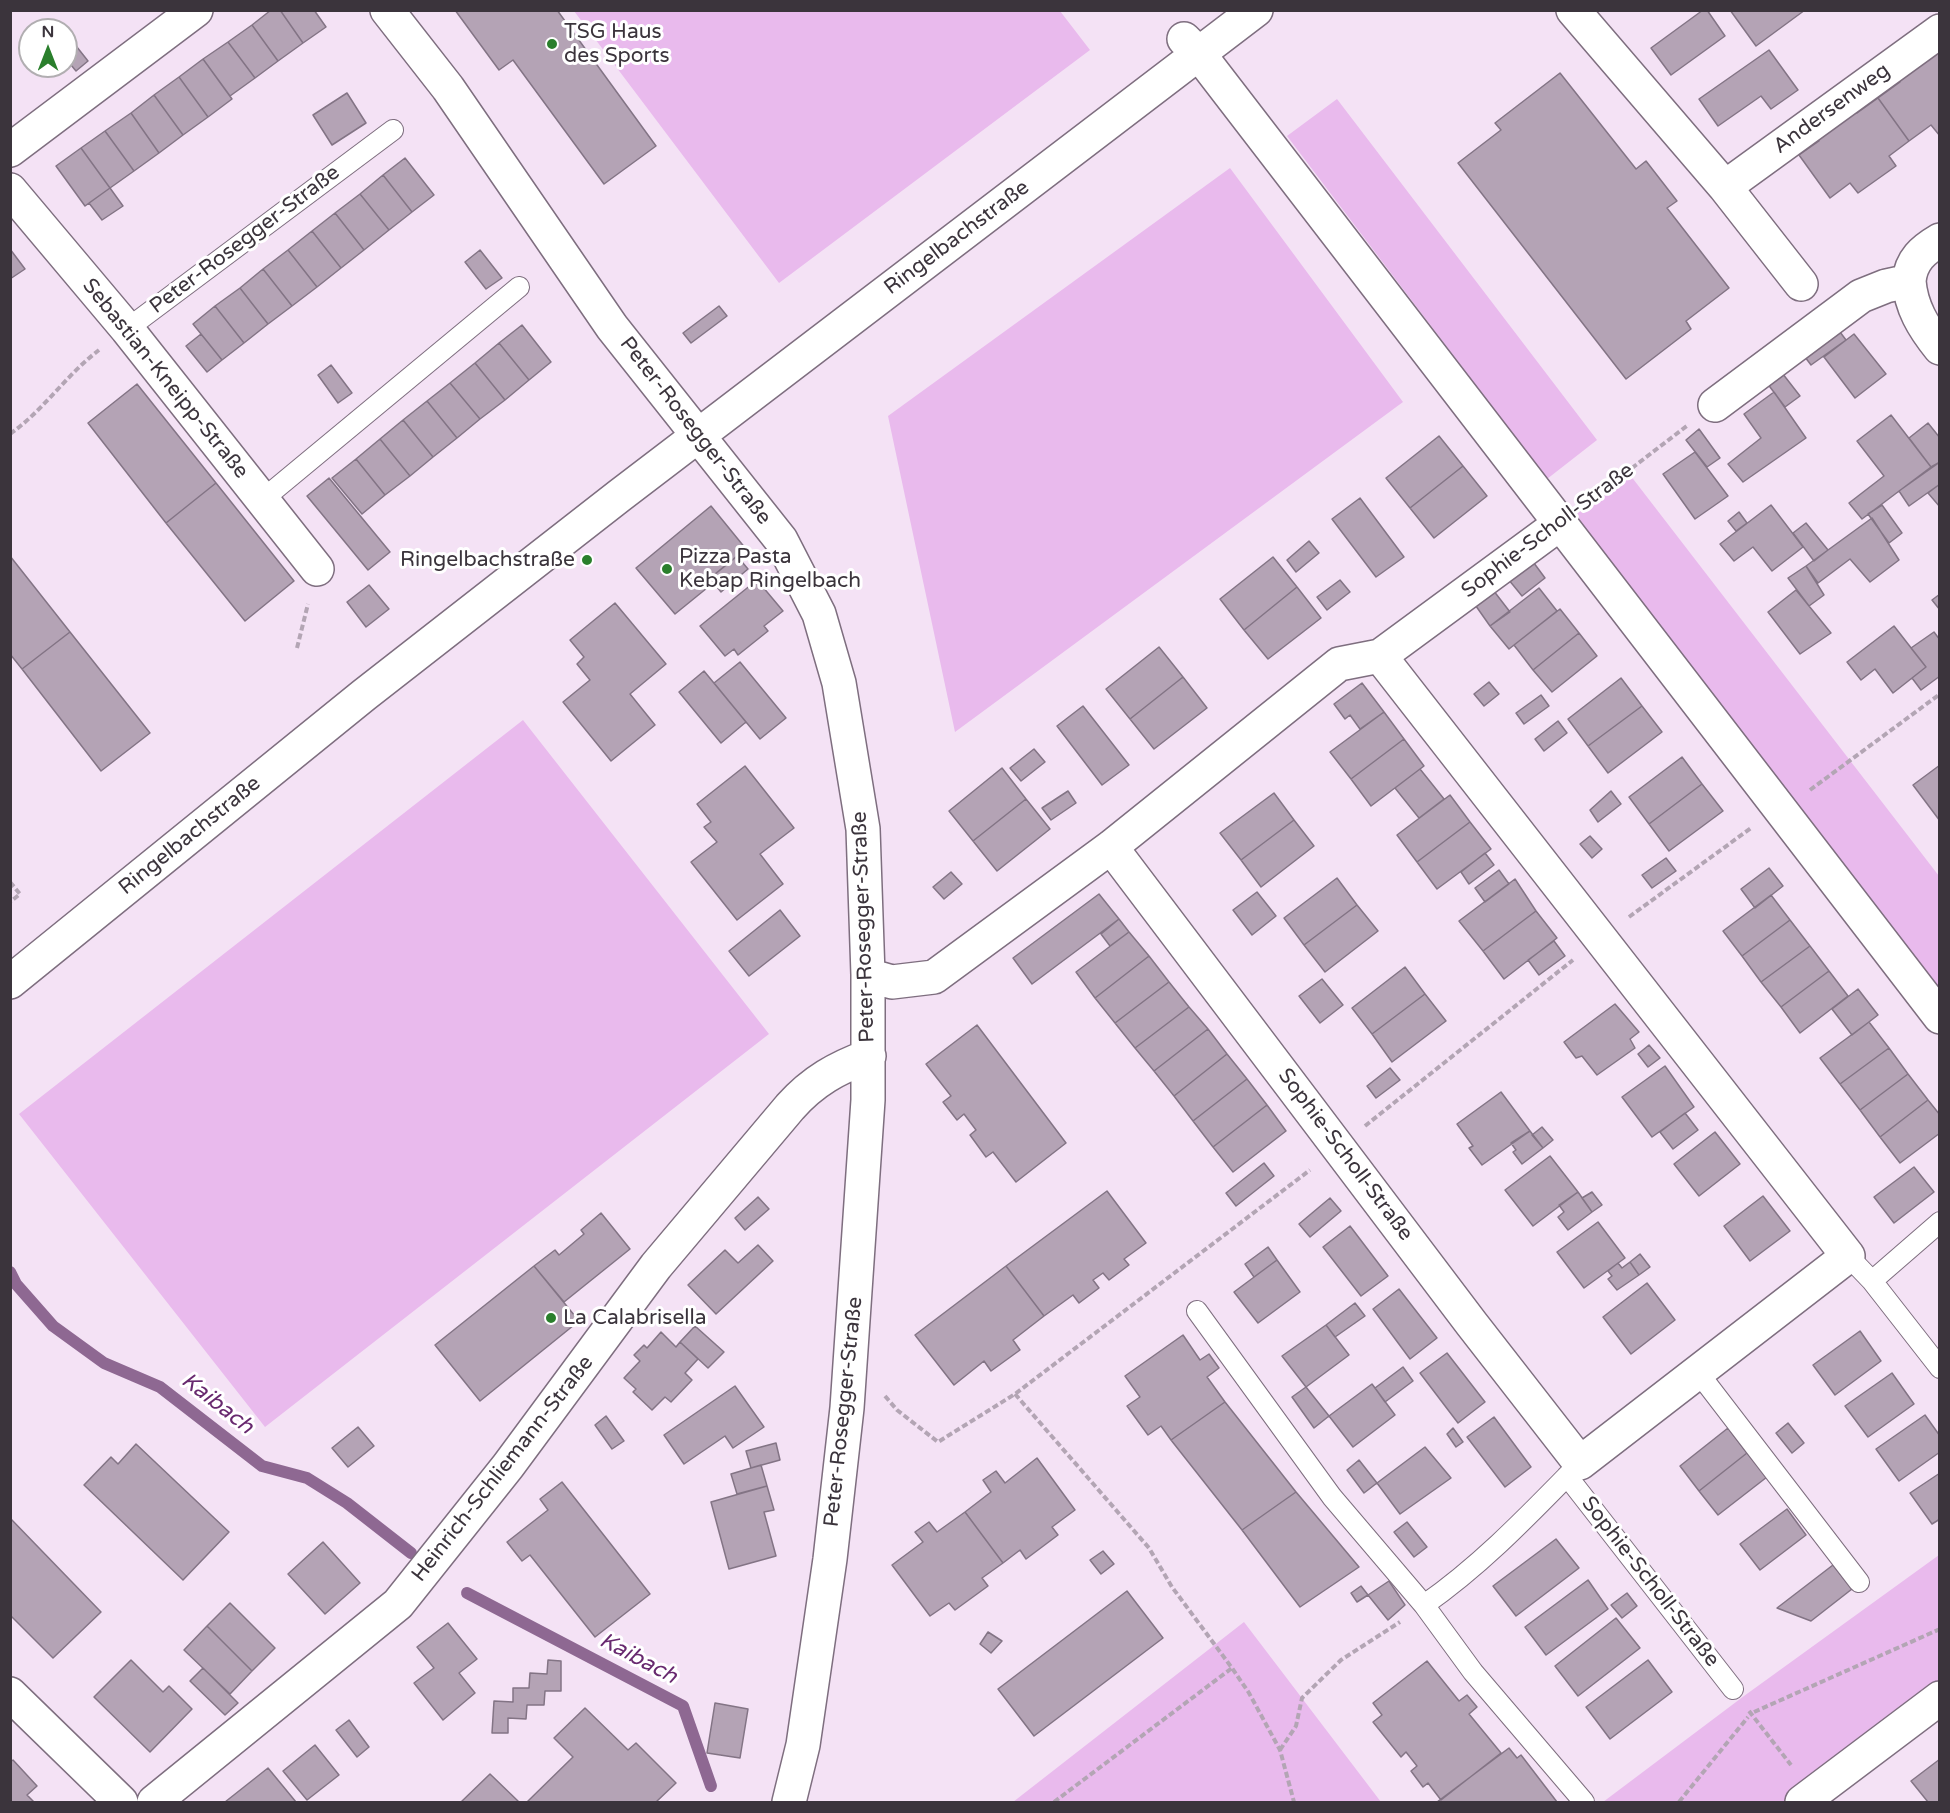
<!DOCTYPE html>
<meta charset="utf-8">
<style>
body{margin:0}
#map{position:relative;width:1950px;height:1813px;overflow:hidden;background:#f4e2f5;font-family:"Varela Round",sans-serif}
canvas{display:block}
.frame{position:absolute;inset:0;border:12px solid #3b343c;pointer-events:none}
.north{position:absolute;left:18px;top:18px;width:60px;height:60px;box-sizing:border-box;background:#fff;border:2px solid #b1aeb1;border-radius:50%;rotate:0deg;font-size:16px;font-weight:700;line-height:24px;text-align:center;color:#3b343c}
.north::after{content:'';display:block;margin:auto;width:21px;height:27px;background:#2a7f2c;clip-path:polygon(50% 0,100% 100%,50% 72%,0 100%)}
</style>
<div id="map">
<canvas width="1950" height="1813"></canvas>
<div class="frame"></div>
<div class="north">N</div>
</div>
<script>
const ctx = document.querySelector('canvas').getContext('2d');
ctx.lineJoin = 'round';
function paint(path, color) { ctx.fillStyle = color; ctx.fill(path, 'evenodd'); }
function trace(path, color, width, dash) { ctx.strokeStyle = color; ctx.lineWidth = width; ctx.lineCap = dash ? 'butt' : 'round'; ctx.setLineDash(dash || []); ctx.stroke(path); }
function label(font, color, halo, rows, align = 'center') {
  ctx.font = font + ' "Varela Round",sans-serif'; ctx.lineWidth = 6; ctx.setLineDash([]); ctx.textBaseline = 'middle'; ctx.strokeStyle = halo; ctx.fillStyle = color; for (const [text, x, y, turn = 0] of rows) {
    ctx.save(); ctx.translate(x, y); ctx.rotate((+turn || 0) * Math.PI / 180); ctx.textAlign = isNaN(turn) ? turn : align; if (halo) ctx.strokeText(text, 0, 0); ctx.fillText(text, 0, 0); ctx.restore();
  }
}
const green = new Path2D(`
 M574,11H1060L1090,50L779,283Z
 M1337,99L1597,440L1547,479L1287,136Z
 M1230,168L1403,402L955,732L888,416Z
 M1627,471L1939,876V1017L1560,523Z
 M523,720L769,1034L265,1427L19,1114Z
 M1939,1555V1698L1802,1802H1603L1744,1696Z
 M1244,1622L1381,1802H1013Z`);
const stream = new Path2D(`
 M10,1272L16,1284L53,1326L104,1363L160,1387L262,1466L307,1478L347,1503L411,1553
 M467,1593L683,1706L711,1786`);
const building = new Path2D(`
 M271,10H280L303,43L278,61L252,25Z
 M280,10H314L326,27L303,43Z
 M455,10H557L656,146L604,184L513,60L499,70Z
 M1703,10H1707L1725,36L1671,75L1651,48Z
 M1730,10H1805L1756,46Z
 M252,25L278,61L255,78L228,42Z
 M69,37L88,61L76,71L66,59V39Z
 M228,42L255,78L230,96L203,59Z
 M1936,48L1940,54V136L1931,125L1909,141L1878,98L1900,82L1896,77Z
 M1769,50L1798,90L1771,109L1761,96L1718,126L1699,99Z
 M203,59L232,99L208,117L179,77Z
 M1560,73L1636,169L1646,161L1677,201L1667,208L1729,288L1686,321L1691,329L1626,379L1458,163L1501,130L1495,123Z
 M179,77L208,117L183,135L154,95Z
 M347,93L366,123L332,145L313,115Z
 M154,95L183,135L159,153L131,113Z
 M1878,98L1909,141L1889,156L1896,166L1858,193L1850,183L1830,198L1799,155L1819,141L1815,135L1854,107L1857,113Z
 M131,113L159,153L134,171L105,131Z
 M105,131L134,171L110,188L81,148Z
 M81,148L110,188L85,206L56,166Z
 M405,158L434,195L412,212L383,175Z
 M383,175L412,212L389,230L360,194Z
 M110,188L123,206L102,220L89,203Z
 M360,194L389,230L364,250L335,213Z
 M335,213L364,250L341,268L312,231Z
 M312,231L341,268L317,287L288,250Z
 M10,249L25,269L10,279Z
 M288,250L317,287L292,306L263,269Z
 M480,250L502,278L486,289L465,262Z
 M263,269L292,306L268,324L240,288Z
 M240,288L268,324L244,343L215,306Z
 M215,306L244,343L222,360L193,324Z
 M719,306L727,316L691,343L683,333Z
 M522,325L551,362L529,380L499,343Z
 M1837,328L1846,340L1811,365L1802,353Z
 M201,334L222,360L207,372L186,346Z
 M1854,334L1886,374L1855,398L1824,357Z
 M499,343L529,380L505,400L475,363Z
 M475,363L505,400L480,419L450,383Z
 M331,365L352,393L338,403L318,375Z
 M1779,369L1800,396L1785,407L1764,379Z
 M450,383L480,419L457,438L427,401Z
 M137,384L216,483L166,523L88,423Z
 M1774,392L1806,438L1743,482L1728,464L1761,438L1744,414Z
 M427,401L457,438L433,457L403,420Z
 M1891,415L1931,467L1862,519L1849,503L1884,476L1857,441Z
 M403,420L433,457L410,476L380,439Z
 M1928,423L1940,438V462L1931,467L1909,438Z
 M1699,429L1720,458L1707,467L1686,440Z
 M1439,436L1463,466L1410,508L1386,478Z
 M380,439L410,476L385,495L356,459Z
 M1695,452L1728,496L1695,519L1663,474Z
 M356,459L385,495L362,514L332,478Z
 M1940,462V484L1909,506L1899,491Z
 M1463,466L1487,496L1434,538L1410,508Z
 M329,478L390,552L368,570L307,496Z
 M216,483L294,581L245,621L166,523Z
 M1940,484V507L1928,493Z
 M1360,498L1404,557L1376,577L1332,519Z
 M1771,505L1803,547L1772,571L1753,547L1734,561L1720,544Z
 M1882,505L1902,533L1889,543L1868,514Z
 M711,506L746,549L703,584L707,588L675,614L636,568Z
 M1739,512L1747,523L1736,531L1728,521Z
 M1872,518L1899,560L1870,582L1850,559L1818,583L1806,566Z
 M1806,523L1828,550L1814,561L1793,533Z
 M1309,541L1319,553L1296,572L1287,560Z
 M1528,555L1545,578L1522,596L1504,574Z
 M10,556L70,632L22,669L10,654Z
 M737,556L748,569L721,592L710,578Z
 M1273,557L1297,587L1244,630L1220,599Z
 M1806,566L1824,595L1809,606L1788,578Z
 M757,580L783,611L764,626L768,631L738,655L734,649L725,656L700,626Z
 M1340,580L1350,592L1327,610L1317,597Z
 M369,585L389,609L366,627L347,602Z
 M1490,586L1510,612L1490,626L1471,599Z
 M1297,587L1321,618L1268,659L1244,630Z
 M1539,588L1557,611L1509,649L1490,626Z
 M1796,590L1831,633L1800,654L1768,612Z
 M1940,594V610L1932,600Z
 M615,603L666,664L630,694L655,725L611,761L563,702L590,680L577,664L584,657L570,640Z
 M1560,609L1579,633L1533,670L1514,645Z
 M1894,626L1926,667L1893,693L1875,669L1861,680L1847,662Z
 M70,632L150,733L101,771L22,669Z
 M1934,632L1940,640V676L1921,690L1912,678L1926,667L1911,648Z
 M1579,633L1597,656L1552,692L1533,670Z
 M1159,647L1183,677L1130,719L1106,689Z
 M740,662L786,718L760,739L714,683Z
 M704,671L746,722L721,743L679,692Z
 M1183,677L1207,708L1154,749L1130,719Z
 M1621,678L1642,706L1588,746L1568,719Z
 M1489,682L1499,694L1484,706L1474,694Z
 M1362,683L1384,712L1360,729L1350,715L1345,719L1334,704Z
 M1541,695L1549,706L1524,724L1516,713Z
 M1083,706L1129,765L1102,785L1057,726Z
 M1642,706L1662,732L1608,773L1588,746Z
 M1384,712L1404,739L1351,779L1330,752Z
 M1558,721L1567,733L1544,751L1535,739Z
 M1404,739L1424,766L1371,806L1351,779Z
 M1034,749L1045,762L1021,781L1010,768Z
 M1682,757L1702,784L1649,824L1629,797Z
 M1940,765V821L1913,785Z
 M745,766L794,828L760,854L783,884L737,920L691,862L717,842L704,827L711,822L697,804Z
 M1002,768L1026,799L973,841L949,811Z
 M1420,769L1444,799L1419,818L1395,788Z
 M1702,784L1723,811L1669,851L1649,824Z
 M1068,791L1076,803L1051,820L1042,808Z
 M1611,791L1621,804L1598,822L1590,810Z
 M1274,793L1294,820L1241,860L1220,833Z
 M1450,795L1470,822L1417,862L1397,835Z
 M1026,799L1050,829L997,871L973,841Z
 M1294,820L1314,846L1261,887L1241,860Z
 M1470,822L1491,849L1437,889L1417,862Z
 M1590,836L1602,849L1592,858L1580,844Z
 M1485,853L1494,865L1469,884L1461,872Z
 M1666,858L1676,871L1652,888L1642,875Z
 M1769,868L1783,886L1755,908L1741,889Z
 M1499,870L1509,884L1485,902L1475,888Z
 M951,872L962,884L944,899L933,887Z
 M1337,878L1357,905L1304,945L1284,918Z
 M1515,879L1536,911L1483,951L1459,921Z
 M1257,892L1276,916L1252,935L1233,910Z
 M1099,894L1119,919L1032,984L1013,958Z
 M1771,895L1790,920L1742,956L1723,931Z
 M1357,905L1378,931L1325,972L1304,945Z
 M780,910L800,936L749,976L729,951Z
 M1536,911L1557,938L1504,979L1483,951Z
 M1119,919L1129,932L1110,946L1101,934Z
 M1790,920L1810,946L1761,982L1742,956Z
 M1129,932L1149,956L1095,998L1076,972Z
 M1554,941L1565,956L1539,975L1528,960Z
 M1810,946L1829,971L1781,1007L1761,982Z
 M1149,956L1169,982L1115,1023L1095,998Z
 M1405,967L1425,994L1372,1034L1352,1008Z
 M1829,971L1848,996L1800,1033L1781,1007Z
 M1322,979L1343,1005L1320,1023L1299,996Z
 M1169,982L1189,1007L1135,1048L1115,1023Z
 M1858,989L1878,1015L1852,1035L1832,1009Z
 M1425,994L1446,1021L1392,1062L1372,1034Z
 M1615,1004L1639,1032L1630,1039L1635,1048L1597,1075L1582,1056L1576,1058L1564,1042Z
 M1189,1007L1208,1029L1154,1071L1135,1048Z
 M1869,1022L1889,1048L1840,1084L1820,1058Z
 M977,1025L1066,1143L1016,1182L993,1152L986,1157L970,1135L976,1130L964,1114L957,1120L943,1102L951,1096L926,1064Z
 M1208,1029L1227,1054L1174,1096L1154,1071Z
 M1649,1045L1660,1058L1648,1067L1638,1054Z
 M1889,1048L1908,1074L1860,1110L1840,1084Z
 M1227,1054L1247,1079L1193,1121L1174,1096Z
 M1665,1066L1694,1107L1652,1137L1622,1097Z
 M1390,1068L1400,1080L1376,1098L1367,1086Z
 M1908,1074L1928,1100L1880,1137L1860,1110Z
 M1247,1079L1267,1105L1213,1147L1193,1121Z
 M1501,1092L1530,1131L1482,1165L1469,1148L1473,1146L1457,1124Z
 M1928,1100L1940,1115V1133L1900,1163L1880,1137Z
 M1267,1105L1286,1131L1233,1172L1213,1147Z
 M1685,1113L1698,1130L1673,1149L1660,1132Z
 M1542,1127L1553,1140L1543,1148L1532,1135Z
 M1530,1131L1543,1148L1522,1164L1513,1152L1516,1150L1511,1143Z
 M1715,1132L1740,1164L1699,1196L1674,1164Z
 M1550,1156L1578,1192L1533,1226L1505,1190Z
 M1264,1163L1274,1176L1236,1206L1226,1193Z
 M1914,1167L1934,1192L1894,1223L1874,1197Z
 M1107,1191L1146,1243L1124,1259L1129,1265L1109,1280L1103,1273L1093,1280L1099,1288L1079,1303L1073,1295L1044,1316L1006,1266Z
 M1578,1192L1592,1212L1568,1230L1558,1217L1564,1212L1559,1205Z
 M1592,1192L1602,1205L1592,1212L1582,1198Z
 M1763,1196L1790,1231L1750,1261L1724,1226Z
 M758,1197L769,1209L745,1230L735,1218Z
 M1330,1198L1341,1211L1310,1237L1299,1224Z
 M601,1213L630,1249L564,1302L534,1266L555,1250L559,1255L584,1234L581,1230Z
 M1598,1222L1625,1258L1584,1288L1557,1252Z
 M1350,1226L1388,1276L1361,1296L1323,1247Z
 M758,1245L773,1261L716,1314L688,1285L725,1250L738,1263Z
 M1268,1247L1277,1260L1254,1277L1245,1264Z
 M1640,1254L1650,1267L1639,1275L1630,1262Z
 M1277,1260L1300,1292L1258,1323L1234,1292Z
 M1630,1262L1639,1275L1617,1290L1608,1279L1612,1276L1608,1271L1618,1263L1622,1268Z
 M534,1266L579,1321L480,1401L435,1345Z
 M1006,1266L1044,1316L1013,1340L1020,1350L991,1371L984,1361L954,1385L915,1335Z
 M1647,1283L1675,1320L1631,1354L1603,1317Z
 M1399,1289L1437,1338L1410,1359L1373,1309Z
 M1355,1303L1365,1316L1335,1337L1326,1325Z
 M1326,1325L1349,1355L1306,1387L1282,1356Z
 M695,1326L724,1352L708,1368L680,1342Z
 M1860,1331L1881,1361L1835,1395L1813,1365Z
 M661,1332L676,1347L680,1342L698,1359L685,1373L692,1380L671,1402L665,1397L652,1410L633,1392L636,1389L624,1378L640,1361L634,1355L644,1345L647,1348Z
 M1183,1335L1200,1360L1209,1354L1219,1368L1207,1377L1225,1402L1171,1440L1161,1426L1148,1435L1127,1406L1140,1397L1125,1376Z
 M1447,1353L1485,1402L1458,1423L1420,1373Z
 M1403,1367L1413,1381L1385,1402L1375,1388Z
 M1892,1373L1914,1404L1868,1437L1845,1406Z
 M1372,1384L1395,1415L1353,1447L1329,1416Z
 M735,1386L764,1427L733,1448L725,1436L684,1464L664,1435Z
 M1306,1387L1329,1416L1314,1428L1292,1397Z
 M1225,1402L1296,1492L1242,1530L1171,1440Z
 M1925,1415L1940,1436V1452L1899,1481L1876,1449Z
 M606,1416L624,1441L612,1449L595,1425Z
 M1494,1417L1531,1467L1505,1487L1467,1437Z
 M1788,1423L1804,1443L1792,1453L1776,1433Z
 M358,1427L374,1446L348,1467L332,1448Z
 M1453,1428L1463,1442L1456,1447L1447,1434Z
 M1728,1428L1747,1453L1699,1491L1680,1466Z
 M776,1443L780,1460L751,1468L746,1451Z
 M136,1444L229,1532L183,1580L84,1485L111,1457L118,1464Z
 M1425,1447L1451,1478L1400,1514L1377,1483Z
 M1747,1453L1767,1477L1718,1515L1699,1491Z
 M1037,1458L1075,1510L1052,1527L1058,1535L1026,1559L1020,1550L1003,1563L965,1512L991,1492L983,1480L996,1471L1005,1483Z
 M1359,1460L1377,1483L1364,1493L1347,1470Z
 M761,1465L767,1486L737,1494L731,1474Z
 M1940,1473V1519L1932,1524L1910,1493Z
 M562,1482L650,1594L595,1637L530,1555L522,1561L507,1542L548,1510L540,1499Z
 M767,1486L774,1510L764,1512L776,1556L729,1569L711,1502Z
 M1296,1492L1359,1567L1300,1607L1242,1530Z
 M1787,1509L1806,1535L1760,1570L1740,1544Z
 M965,1512L1003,1563L982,1578L988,1586L955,1610L949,1603L930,1616L892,1565L923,1542L915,1532L929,1522L937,1532Z
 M10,1518L101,1612L53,1658L10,1615Z
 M1407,1522L1427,1547L1414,1557L1394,1532Z
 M1556,1539L1579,1568L1516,1616L1493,1586Z
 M323,1542L360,1583L325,1614L288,1574Z
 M1103,1551L1114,1564L1101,1574L1090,1560Z
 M1833,1565L1852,1589L1811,1621L1777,1608Z
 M1588,1580L1608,1609L1546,1655L1525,1627Z
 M1389,1581L1405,1605L1388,1620L1368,1595Z
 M1361,1586L1368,1595L1357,1602L1351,1593Z
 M1127,1591L1163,1638L1034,1736L998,1689Z
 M1627,1593L1637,1606L1622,1618L1611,1605Z
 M230,1603L275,1648L252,1671L207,1626Z
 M1616,1618L1640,1648L1578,1696L1555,1666Z
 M448,1623L477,1659L459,1673L475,1693L443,1720L414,1683L434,1668L417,1647Z
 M207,1626L252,1671L230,1694L184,1650Z
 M988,1632L1002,1641L991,1653L980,1644Z
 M131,1660L163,1692L169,1686L192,1709L150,1752L94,1697Z
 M548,1660L561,1661V1691H545L544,1705H527L526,1719L508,1718V1733H492L494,1701L513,1702V1688H529L530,1673L547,1674Z
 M1648,1660L1672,1692L1610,1739L1586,1707Z
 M1427,1661L1459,1701L1467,1695L1477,1707L1469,1714L1501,1753L1441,1800L1428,1783L1423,1787L1411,1771L1417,1766L1406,1752L1401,1757L1373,1722L1382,1715L1373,1703Z
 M203,1668L238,1703L225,1715L190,1681Z
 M715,1703L748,1709L740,1758L707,1753Z
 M585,1708L628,1750L636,1743L676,1783L656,1802H527L573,1757L554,1738Z
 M349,1720L369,1747L357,1757L336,1730Z
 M315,1745L339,1775L307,1800L283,1771Z
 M1509,1748L1517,1758L1521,1755L1557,1802H1437Z
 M1940,1759V1802H1928L1911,1781Z
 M13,1760L37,1786L27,1795L34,1802H10V1762Z
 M268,1768L296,1802H225Z
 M490,1774L519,1802H461Z`);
const path = new Path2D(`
 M10,434C44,410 66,375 99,350
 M1589,501L1688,425
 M297,648L308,604
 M1810,790L1940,694
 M10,882L20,894L10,902
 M1629,917L1751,828
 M1365,1126L1573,960
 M1015,1394L1149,1548L1172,1587L1232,1668L1249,1693L1280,1750L1294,1802
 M885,1396L897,1410L938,1442L1015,1394L1310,1170
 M1749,1711L1791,1765
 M1754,1712L1940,1629
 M1280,1750L1296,1726L1302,1698L1341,1660L1400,1622
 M1054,1802L1232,1668
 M1679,1802L1748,1717`);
const lane = new Path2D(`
 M127,329L393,130
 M262,500L519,287
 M1848,1256L1872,1281L1940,1368
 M1872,1281L1940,1222
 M1197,1311L1332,1497L1424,1605L1473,1672L1584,1802
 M1697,1371L1859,1582
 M1567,1476L1733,1689
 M1424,1605C1480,1566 1526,1518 1575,1468`);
const street = new Path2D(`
 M387,10L448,88L612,327L781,540L819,614L839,683L863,829L868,975V1100L847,1408L830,1559L803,1745L789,1802
 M1573,10L1725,187L1801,284
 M1184,39L1199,54L1940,1017
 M10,150L196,10
 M1725,187L1940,31
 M10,190L127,329L317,569
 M1909,281C1911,307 1923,327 1940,348
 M1715,405L1861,296L1886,286L1909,281C1911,260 1923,250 1940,240
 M1111,847L1471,1323L1580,1463L1848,1256L1380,656
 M868,975L892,982L934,977L1111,847L1339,664L1380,656L1550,531
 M10,982L364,695L619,496L1256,10
 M10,1694L121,1802
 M154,1802L398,1604L508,1466L656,1266L790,1107C813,1081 837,1068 869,1056
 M1802,1802L1940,1698`);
const markers = [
 [552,44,6,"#2a7f2c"],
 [587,560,6,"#2a7f2c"],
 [667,569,6,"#2a7f2c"],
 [551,1318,6,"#2a7f2c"]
];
const poiNames = [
 ["TSG Haus",564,32],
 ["des Sports",564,56],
 ["Pizza Pasta",679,557],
 ["Kebap Ringelbach",679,581],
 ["Ringelbachstraße",575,560,"right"],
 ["La Calabrisella",563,1318]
];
const streetNames = [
 ["Andersenweg",1832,109,-36],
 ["Ringelbachstraße",957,238,-37],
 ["Peter-Rosegger-Straße",245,240,-37],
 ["Sebastian-Kneipp-Straße",165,379,51],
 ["Peter-Rosegger-Straße",695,431,52],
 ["Sophie-Scholl-Straße",1548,531,-37],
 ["Ringelbachstraße",190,836,-39],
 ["Peter-Rosegger-Straße",864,927,-92],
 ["Sophie-Scholl-Straße",1345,1155,53],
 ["Peter-Rosegger-Straße",844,1412,-84],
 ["Heinrich-Schliemann-Straße",503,1469,-52],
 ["Sophie-Scholl-Straße",1650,1582,52]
];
const waterNames = [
 ["Kaibach",217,1404,38],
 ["Kaibach",638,1659,28]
];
paint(green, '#e9baed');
trace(stream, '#8e6892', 12);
paint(building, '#b4a3b5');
trace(building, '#837485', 1.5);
trace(lane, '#7e6e7f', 22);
trace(street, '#7e6e7f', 36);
trace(path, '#b3a5b4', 4, [6, 3]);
trace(lane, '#fff', 20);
trace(street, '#fff', 33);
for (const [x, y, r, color] of markers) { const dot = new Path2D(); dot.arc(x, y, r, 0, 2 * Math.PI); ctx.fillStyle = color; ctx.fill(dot); trace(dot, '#fff', 2); }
label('21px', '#3b343c', '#fff', poiNames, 'left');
label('21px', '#3b343c', '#fff', streetNames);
label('italic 22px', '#68296f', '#fff', waterNames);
</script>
